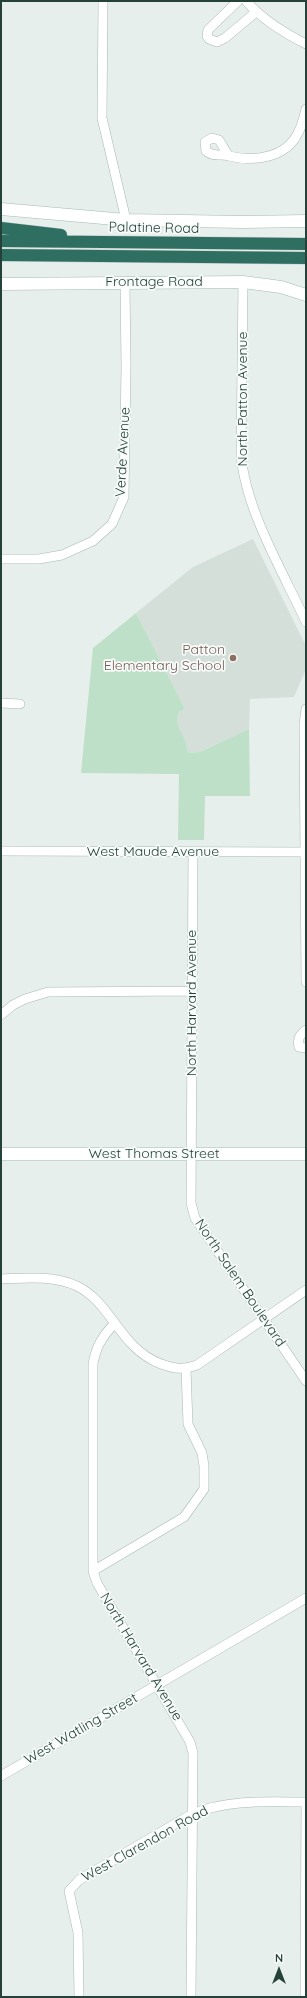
<!DOCTYPE html>
<style>
body{margin:0}
#map{position:relative;width:307px;height:1998px;overflow:hidden;background:#e6efeb;font-family:Quicksand,sans-serif}
canvas{display:block}
.frame{position:absolute;inset:0;border:2px solid #24423a;pointer-events:none}
.north{position:absolute;left:259px;top:1950px;width:40px;height:40px;-webkit-text-stroke:3px #f7fbf9;paint-order:stroke;rotate:0deg;font-size:11px;font-weight:700;line-height:16px;text-align:center;color:#24423a}
.north::after{content:'';display:block;margin:auto;width:14px;height:18px;background:#24423a;clip-path:polygon(50% 0,100% 100%,50% 72%,0 100%)}
</style>
<div id="map">
<canvas width="307" height="1998"></canvas>
<div class="frame"></div>
<div class="north">N</div>
</div>
<script>
const ctx = document.querySelector('canvas').getContext('2d');
ctx.lineJoin = 'round';
function paint(path, color) { ctx.fillStyle = color; ctx.fill(path, 'evenodd'); }
function trace(path, color, width, dash) { ctx.strokeStyle = color; ctx.lineWidth = width; ctx.lineCap = dash ? 'butt' : 'round'; ctx.setLineDash(dash || []); ctx.stroke(path); }
function label(font, color, halo, rows, align = 'center') {
  ctx.font = font + ' Quicksand,sans-serif'; ctx.lineWidth = 3.5; ctx.setLineDash([]); ctx.textBaseline = 'middle'; ctx.strokeStyle = halo; ctx.fillStyle = color; for (const [text, x, y, turn = 0] of rows) {
    ctx.save(); ctx.translate(x, y); ctx.rotate((+turn || 0) * Math.PI / 180); ctx.textAlign = isNaN(turn) ? turn : align; if (halo) ctx.strokeText(text, 0, 0); ctx.fillText(text, 0, 0); ctx.restore();
  }
}
const built = new Path2D(`
 M253,539L306,646V669L294,697L250,699L249,729L200,752L188,753L186,742L177,726V717L179,712L185,709L136,613L193,567Z`);
const green = new Path2D(`
 M136,613L185,709L179,712C174,724 180,729 185,740C187,744 187,749 188,753L200,752L249,729L250,796H205L204,840H178L179,774L81,773L93,648Z`);
const street = new Path2D(`
 M103,1L102,118L126,220
 M238,1L208,30L207,36L209,39L217,42L225,38L256,12
 M246,1C262,19 284,33 306,44
 M228,155L219,140L212,138L205,142L206,151C215,158 220,153 229,156C254,162 286,158 298,133C302,126 304,117 306,109
 M243,282L241,455C246,511 282,570 306,622
 M1,559H39L62,555L93,541L112,524L124,497L126,367L125,282
 M1,703L20,704
 M306,709L304,724L306,982
 M1,851L305,852
 M193,853L191,1203L195,1218L306,1381
 M1,1015L13,1005L25,999L48,992L191,991
 M306,1030C300,1035 297,1038 299,1047L306,1048
 M1,1279C26,1278 53,1275 77,1286C113,1304 119,1348 161,1364C175,1369 183,1370 197,1365L306,1290
 M114,1324C103,1336 96,1346 93,1364V1571L97,1583L190,1742L193,1753L191,1997
 M93,1571L184,1517L204,1489V1466L202,1453L188,1424L186,1369
 M1,1776L306,1598
 M79,1997L78,1933L69,1891L79,1880L192,1814C229,1799 267,1802 306,1802
 M305,1997L306,1802`);
const secondary = new Path2D(`
 M1,209L126,220L243,222L306,221
 M1,284L243,282L281,287L306,295
 M1,1154H306`);
const highway = new Path2D(`
 M1,228L61,235
 M1,241L306,244
 M1,255L306,258`);
const markers = [
 [233,658,4,"#8d6e63"]
];
const streetNames = [
 ["Palatine Road",154,228,1],
 ["Frontage Road",154,282],
 ["North Patton Avenue",243,399,-90],
 ["Verde Avenue",123,452,-87],
 ["West Maude Avenue",153,852],
 ["North Harvard Avenue",192,1003,-90],
 ["West Thomas Street",154,1154],
 ["North Salem Boulevard",240,1283,56],
 ["North Harvard Avenue",141,1657,59],
 ["West Watling Street",81,1729,-30],
 ["West Clarendon Road",145,1844,-29]
];
const educationNames = [
 ["Patton",225,650],
 ["Elementary School",225,666]
];
paint(built, '#d4dfda');
paint(green, '#bfe0c8');
trace(street, '#a8b8b2', 10);
trace(secondary, '#a4bbb3', 13);
trace(highway, '#c2cac8', 13);
trace(street, '#fff', 9);
trace(secondary, '#fff', 12);
trace(highway, '#2f6f62', 12);
for (const [x, y, r, color] of markers) { const dot = new Path2D(); dot.arc(x, y, r, 0, 2 * Math.PI); ctx.fillStyle = color; ctx.fill(dot); trace(dot, '#f7fbf9', 1.5); }
label('14px', '#24423a', '#f7fbf9', streetNames);
label('14px', '#785e54', '#f7fbf9', educationNames, 'right');
</script>
